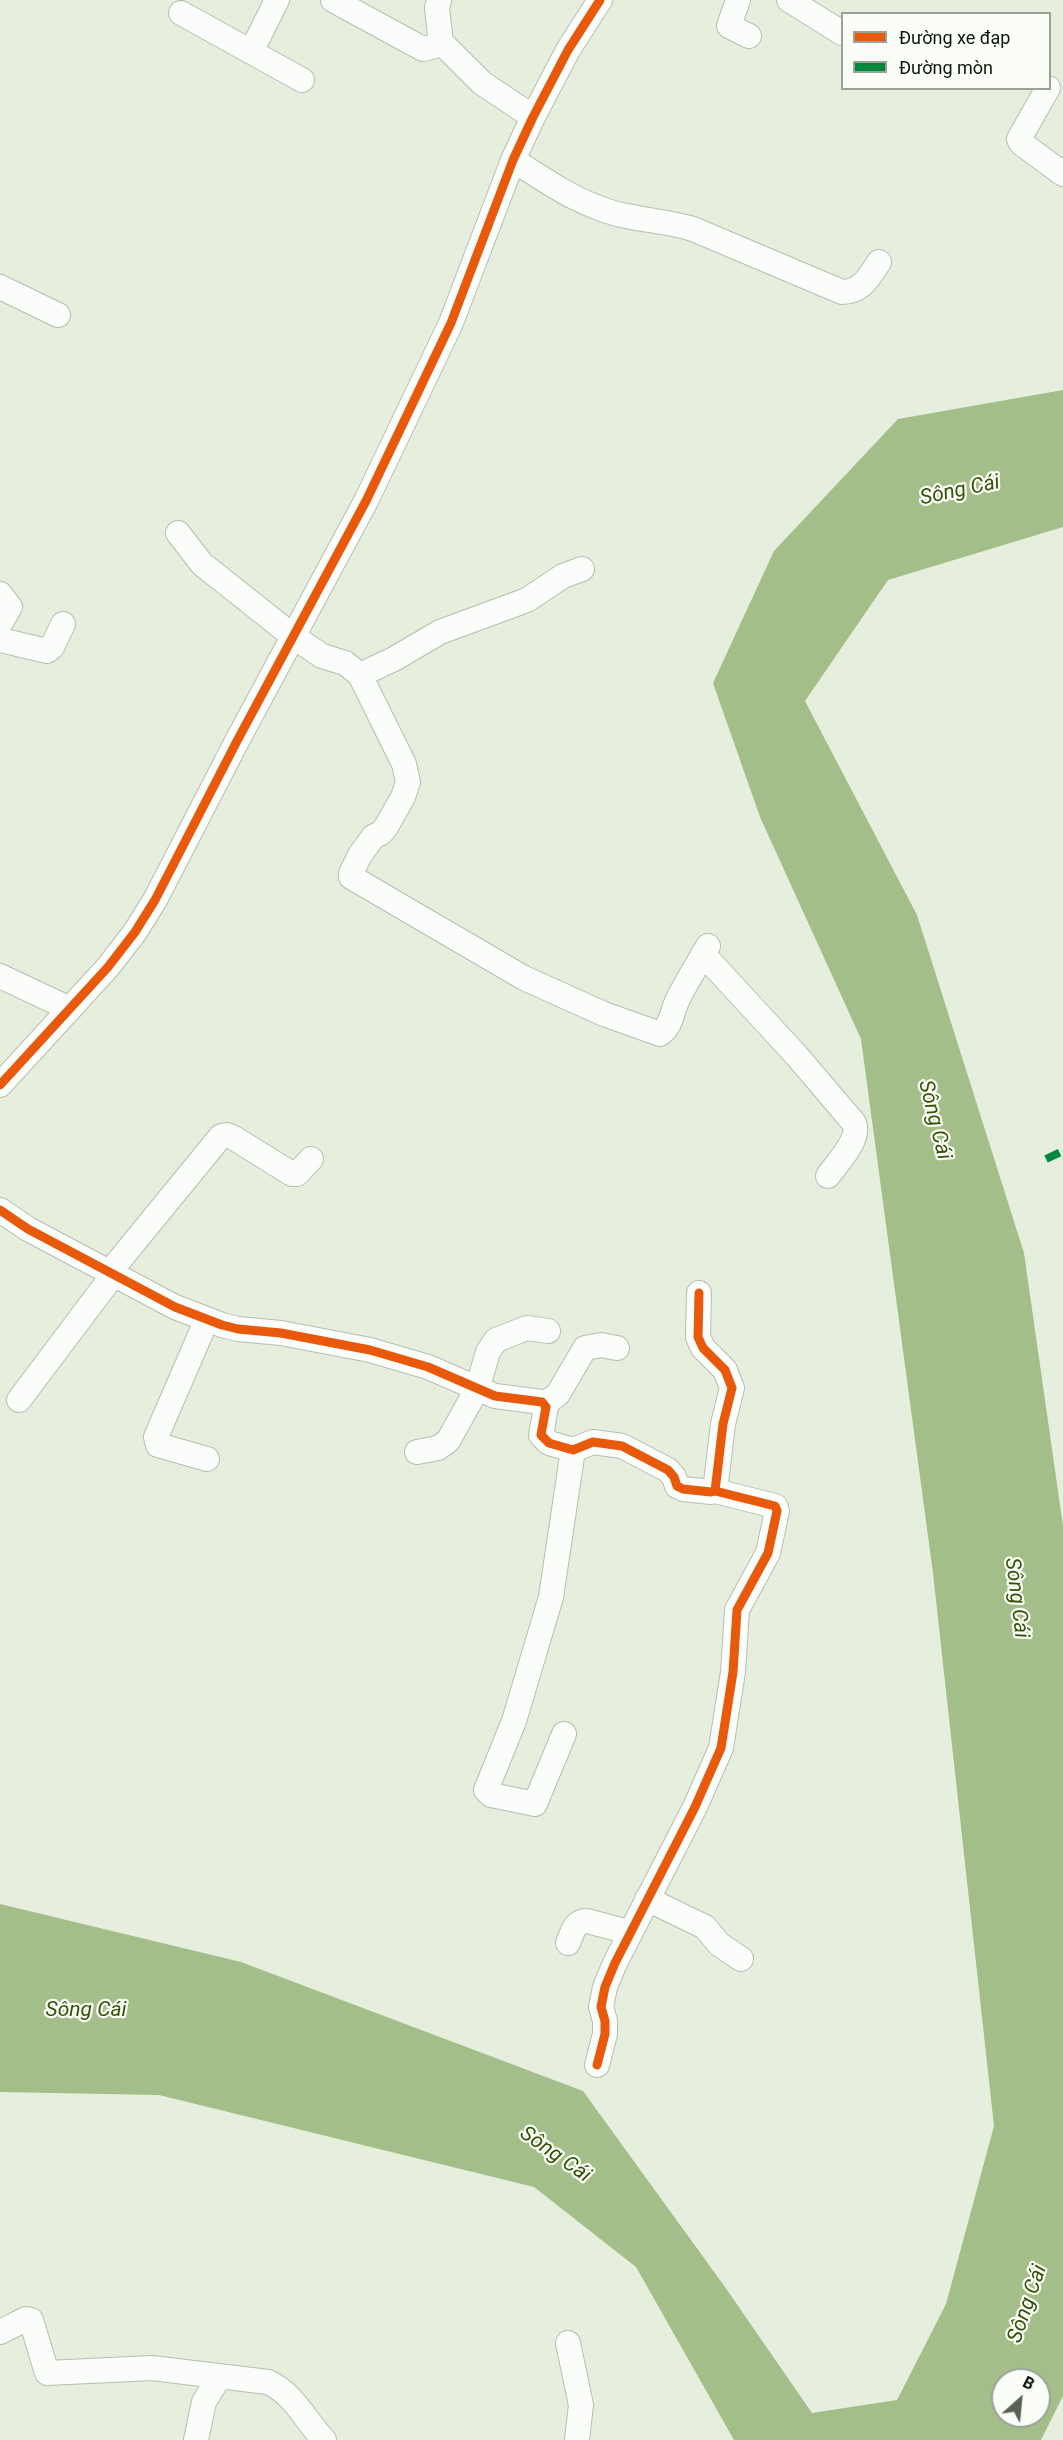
<!DOCTYPE html>
<meta charset="utf-8">
<style>
body{margin:0}
#map{position:relative;width:1063px;height:2440px;overflow:hidden;background:#e6efdd;font-family:Roboto,sans-serif}
canvas{display:block}
.legend{position:absolute;left:841px;top:12px;width:210px;height:78px;box-sizing:border-box;background:#fafef7;border:2px solid #9ca198;margin:0;padding:8px 10px;list-style:none;font-size:18px;color:#0f150a}
.legend li{display:flex;align-items:center;gap:12px;height:30px}
.legend b{width:30px;border:2px solid #9ca198}
.north{position:absolute;left:991px;top:2368px;width:60px;height:60px;box-sizing:border-box;background:#fafef7;border:2px solid #9ca198;border-radius:50%;rotate:27deg;font-size:16px;font-weight:700;line-height:24px;text-align:center;color:#0f150a}
.north::after{content:'';display:block;margin:auto;width:21px;height:27px;background:#5a6154;clip-path:polygon(50% 0,100% 100%,50% 72%,0 100%)}
</style>
<div id="map">
<canvas width="1063" height="2440"></canvas>
<ul class="legend">
<li><b style="height:8px;background:#e8590c"></b>Đường xe đạp</li>
<li><b style="height:8px;background:#00873e"></b>Đường mòn</li>
</ul>
<div class="north">B</div>
</div>
<script>
const ctx = document.querySelector('canvas').getContext('2d');
ctx.lineJoin = 'round';
function paint(path, color) { ctx.fillStyle = color; ctx.fill(path, 'evenodd'); }
function trace(path, color, width, dash) { ctx.strokeStyle = color; ctx.lineWidth = width; ctx.lineCap = dash ? 'butt' : 'round'; ctx.setLineDash(dash || []); ctx.stroke(path); }
function label(font, color, halo, rows, align = 'center') {
  ctx.font = font + ' Roboto,sans-serif'; ctx.lineWidth = 4.5; ctx.setLineDash([]); ctx.textBaseline = 'middle'; ctx.strokeStyle = halo; ctx.fillStyle = color; for (const [text, x, y, turn = 0] of rows) {
    ctx.save(); ctx.translate(x, y); ctx.rotate((+turn || 0) * Math.PI / 180); ctx.textAlign = isNaN(turn) ? turn : align; if (halo) ctx.strokeText(text, 0, 0); ctx.fillText(text, 0, 0); ctx.restore();
  }
}
const water = new Path2D(`
 M1063,390V527L888,580L805,701L917,915L1024,1253L1063,1526V2396L1041,2440H734L636,2267L534,2187L159,2095L0,2092V1904L241,1962L583,2091L725,2287L812,2413L897,2400L946,2304L994,2126L933,1573L861,1039L760,817L713,683L774,551L898,419ZM1003,2380H1039V2416H1003Z`);
const minor = new Path2D(`
 M333,0L423,49L443,44L482,83L533,117
 M439,0L437,8L441,43
 M738,0L729,26L749,36
 M789,0L842,33
 M181,13L302,80
 M251,52L277,0
 M1048,88L1019,139L1021,143L1063,174
 M513,160C539,176 565,195 594,206C625,220 661,219 693,229L842,292C862,292 869,277 879,262
 M0,287L58,315
 M178,533L202,564L294,637L322,656L345,663L360,675L404,764L408,782L403,797L386,827L381,833L373,837L360,855L351,873V877L524,978L604,1014L660,1034C671,1027 672,1012 677,1001C686,982 698,964 708,946
 M0,594L10,607L0,624
 M0,640L47,651L52,647L63,624
 M360,675L394,659L440,632L527,600L563,576L582,569
 M703,954L797,1056L854,1123C861,1139 837,1163 828,1176
 M0,976L70,1009
 M0,1085L108,967L135,932L155,900L237,741L366,501L451,323L513,160L533,117L568,50L600,0
 M0,1210L28,1229L175,1307L222,1325L238,1329L281,1333L370,1350L428,1367L495,1396L542,1402L546,1407L541,1435L549,1443L573,1450L593,1442L622,1446L668,1470L674,1477L677,1486L683,1489L711,1492L715,1491L723,1424L732,1388L725,1370L703,1348L698,1337L699,1293
 M109,1273L221,1136L227,1135L234,1138L292,1174H297L311,1159
 M207,1319L156,1437L158,1445L207,1459
 M19,1400L113,1275
 M545,1404L558,1394L585,1348L601,1345L617,1348
 M417,1452L438,1448L448,1441L477,1389L488,1352L496,1340L527,1328L548,1331
 M564,1734L535,1804L491,1795L486,1790L514,1721L551,1597L573,1450
 M647,1899L705,1927L719,1944L741,1959
 M568,1943C573,1932 574,1921 587,1921L629,1932
 M597,2065L605,2034V2021L601,2007L605,1987L615,1963L695,1807L721,1748L733,1672L737,1610L768,1553L777,1511L775,1506L715,1491
 M0,2332L26,2319L31,2320L47,2373L152,2368L268,2382C293,2393 306,2421 324,2440
 M568,2343L581,2405L577,2440
 M196,2440L204,2402L219,2377`);
const quiet = new Path2D(`
 M1046,1159L1063,1151`);
const cycleway = new Path2D(`
 M0,1085L108,967L135,932L155,900L237,741L366,501L451,323L513,160L533,117L568,50L600,0
 M0,1210L28,1229L175,1307L222,1325L238,1329L281,1333L370,1350L428,1367L495,1396L542,1402L546,1407L541,1435L549,1443L573,1450L593,1442L622,1446L668,1470L674,1477L677,1486L683,1489L711,1492L715,1491L723,1424L732,1388L725,1370L703,1348L698,1337L699,1293
 M597,2065L605,2034V2021L601,2007L605,1987L615,1963L695,1807L721,1748L733,1672L737,1610L768,1553L777,1511L775,1506L715,1491`);
const waterNames = [
 ["Sông Cái",960,491,-12],
 ["Sông Cái",934,1120,76],
 ["Sông Cái",1016,1598,83],
 ["Sông Cái",86,2011],
 ["Sông Cái",555,2155,35],
 ["Sông Cái",1028,2304,-71]
];
paint(water, '#a3be89');
trace(minor, '#b7beb0', 26);
trace(minor, '#fbfdfa', 24);
trace(quiet, '#00873e', 8, [15, 8]);
trace(cycleway, '#e8590c', 9);
label('italic 21px', '#335206', '#fafef7', waterNames);
</script>
